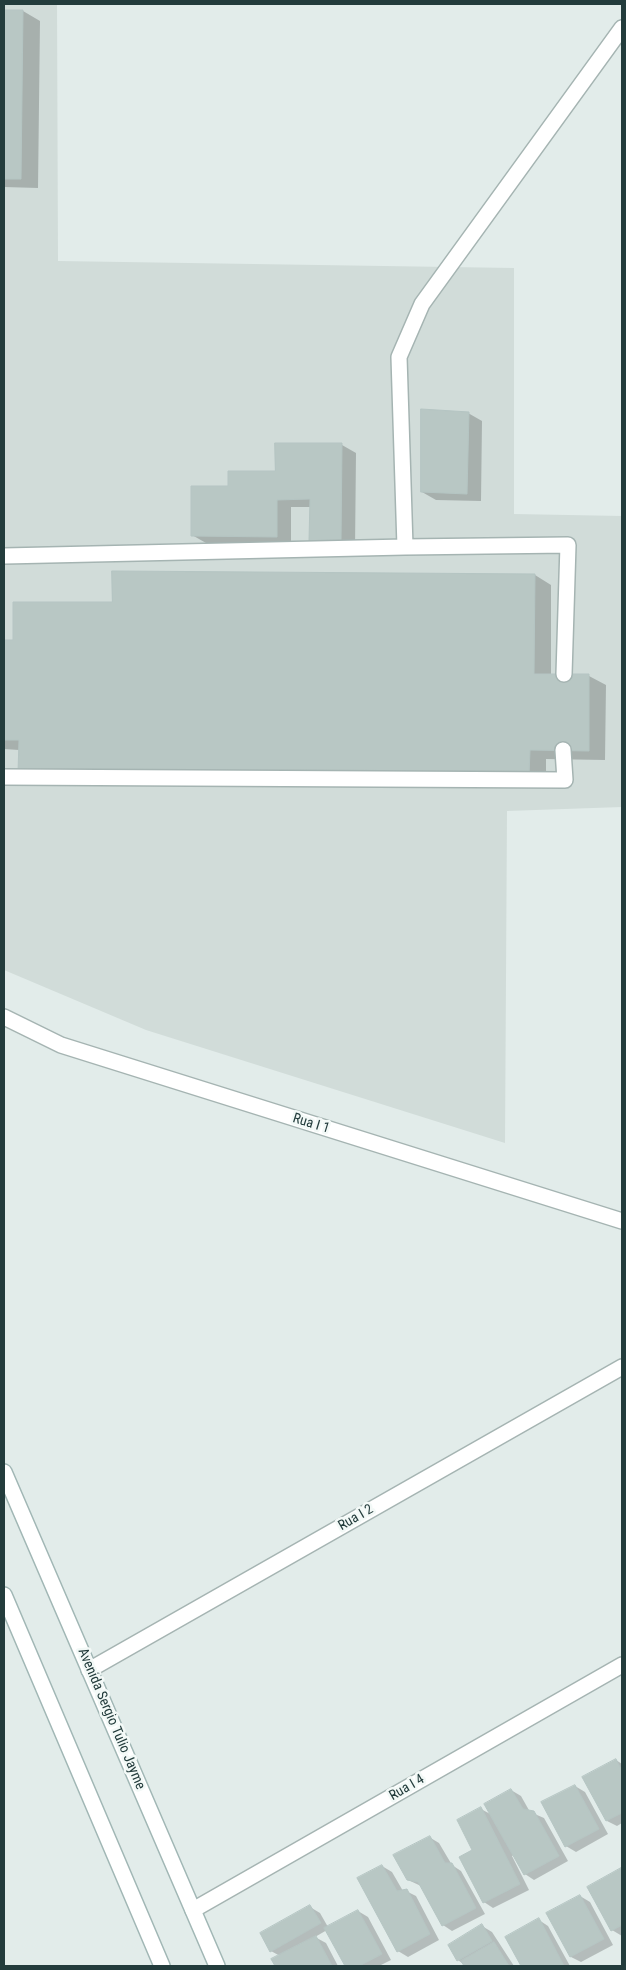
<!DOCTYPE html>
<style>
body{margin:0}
#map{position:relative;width:626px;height:1970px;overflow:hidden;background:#e2ecea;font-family:"Roboto Condensed",sans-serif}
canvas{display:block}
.frame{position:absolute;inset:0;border:5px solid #233c3c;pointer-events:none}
</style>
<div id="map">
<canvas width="626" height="1970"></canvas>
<div class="frame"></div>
</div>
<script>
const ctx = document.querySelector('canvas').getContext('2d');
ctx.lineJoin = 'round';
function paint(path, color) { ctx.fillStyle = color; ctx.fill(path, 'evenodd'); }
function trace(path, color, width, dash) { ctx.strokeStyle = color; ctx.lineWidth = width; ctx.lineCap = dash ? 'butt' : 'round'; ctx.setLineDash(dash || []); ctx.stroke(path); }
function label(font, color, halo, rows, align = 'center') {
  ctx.font = font + ' "Roboto Condensed",sans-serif'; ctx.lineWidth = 5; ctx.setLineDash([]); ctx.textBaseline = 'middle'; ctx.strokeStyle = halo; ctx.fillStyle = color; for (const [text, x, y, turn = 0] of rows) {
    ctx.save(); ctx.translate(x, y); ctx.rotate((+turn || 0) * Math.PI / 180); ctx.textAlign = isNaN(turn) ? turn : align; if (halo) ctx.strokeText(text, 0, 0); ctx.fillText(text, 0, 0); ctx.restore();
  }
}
const built = new Path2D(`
 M4,4H57L58,261L514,268V514L622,516V807L507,811L505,1143L146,1030L4,970Z`);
const shadow = new Path2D(`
 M4,11H23L40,21L38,188L4,187Z
 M468,413L482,421L481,501L436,500L422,492Z
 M342,445L356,453L355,549L325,548L311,540V507H291V544L206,543L192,535L229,488L276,472Z
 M535,575L551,585V675L589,676L606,685L605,760L546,759V785L4,749V641H14L113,604Z
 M616,1760L622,1764V1823L617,1826L607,1821Z
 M575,1786L585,1792L608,1834L576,1852L566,1846Z
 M511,1790L521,1796L530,1812L544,1818L568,1861L534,1880L525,1874L514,1855L512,1856L529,1890L493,1908L484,1902L474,1851L481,1809L492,1815Z
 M429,1837L439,1843L452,1865L461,1871L485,1914L452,1931L443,1925L421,1886L408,1880Z
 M382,1866L392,1872L403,1891H406L416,1896L439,1940L408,1957L398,1951Z
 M621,1870H622V1936L612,1930L589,1887Z
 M580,1896L590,1902L613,1945L581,1962L571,1957L548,1913Z
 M310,1907L320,1913L328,1927L358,1911L368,1917L391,1960L379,1966H346L327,1930L315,1937L326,1943L338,1966H276L273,1960L280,1956L271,1951Z
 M539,1920L548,1926L570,1966H522L506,1937Z
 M482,1926L492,1932L514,1966H466L458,1960Z`);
const building = new Path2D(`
 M4,10H23L21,179H4Z
 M421,409L469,412L467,494L421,492Z
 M275,443H342L341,542L309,541L310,499L277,500V537L191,536V486H228V471H275Z
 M112,571L535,574L534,674H589V751L530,750L529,776L18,773L19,740H4V640H13V602H112Z
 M616,1759L622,1771V1813L606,1821L582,1777Z
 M575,1785L599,1829L565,1847L541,1802Z
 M511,1789L523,1809L534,1811L559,1856L524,1875L484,1804Z
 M481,1807L520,1884L483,1903L459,1857L472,1850L457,1820Z
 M430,1836L445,1863H452L476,1908L442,1926L418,1882L407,1880L393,1855Z
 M382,1865L397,1891L407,1889L430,1934L397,1952L357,1878Z
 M621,1868L622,1925L611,1931L587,1887Z
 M580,1895L604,1939L570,1957L546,1913Z
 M310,1905L321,1923L270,1952L260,1933Z
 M358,1910L382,1954L359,1966H345L324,1928Z
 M539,1918L564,1966H521L505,1937Z
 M482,1924L492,1941L457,1961L448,1945Z
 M316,1936L332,1966H275L271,1959Z
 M494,1942L509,1966H464L461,1961Z`);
const lane = new Path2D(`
 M405,547L399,357L422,304L622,28
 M4,556L405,547L568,545L564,674
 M4,777L565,780L563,750`);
const street = new Path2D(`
 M4,1017L61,1045L622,1221
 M89,1670L622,1367
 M193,1910L622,1665`);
const secondary = new Path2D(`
 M4,1472L217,1966
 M4,1595L162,1966`);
const streetNames = [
 ["Rua I 1",311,1124,17],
 ["Rua I 2",356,1518,-30],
 ["Avenida Sergio Tulio Jayme",111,1719,67],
 ["Rua I 4",407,1788,-30]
];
paint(built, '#d1dcd9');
paint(shadow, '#0003');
paint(building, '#b8c7c4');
trace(building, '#b5c5c3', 1);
trace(lane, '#a5b4b2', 18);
trace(street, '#a5b4b2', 18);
trace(secondary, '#a1b7b5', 18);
trace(lane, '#fff', 15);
trace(street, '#fff', 15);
trace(secondary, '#fff', 15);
label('14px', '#233c3c', '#f3f9f7', streetNames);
</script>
